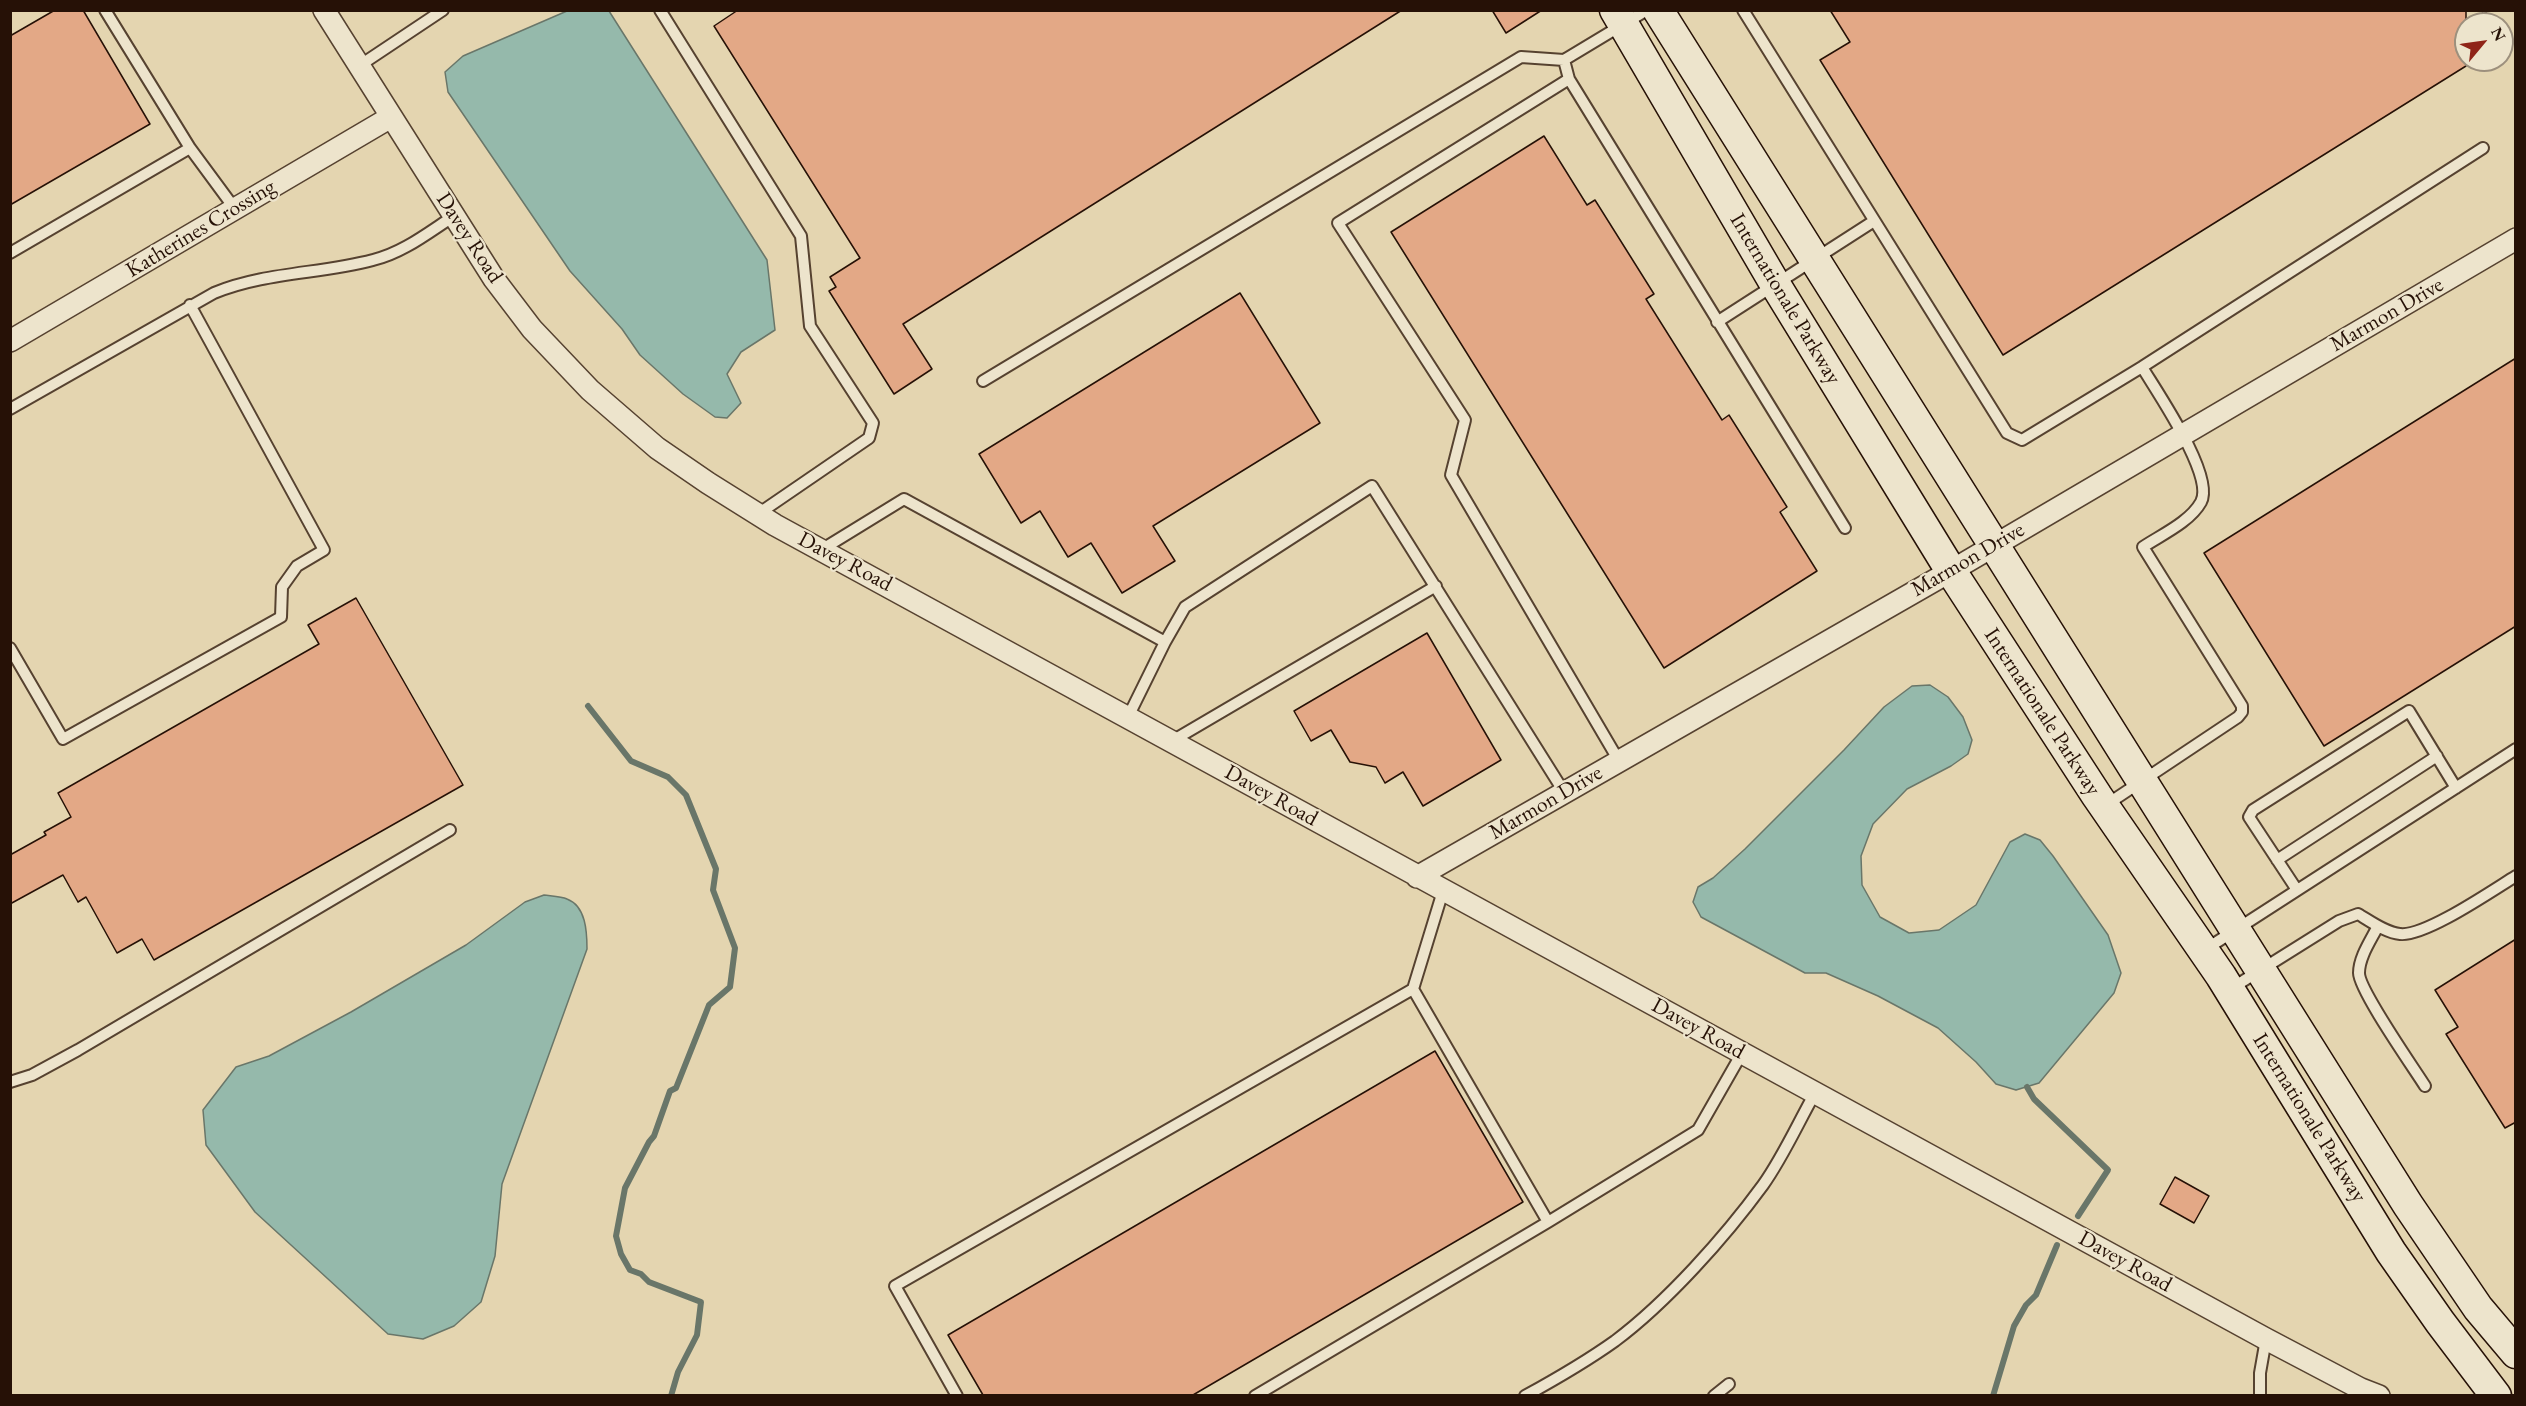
<!DOCTYPE html>
<style>
body{margin:0}
#map{position:relative;width:2526px;height:1406px;overflow:hidden;background:#e4d5b0;font-family:"EB Garamond",serif}
canvas{display:block}
.frame{position:absolute;inset:0;border:12px solid #261106;pointer-events:none}
.north{position:absolute;left:2454px;top:12px;width:60px;height:60px;box-sizing:border-box;background:#ede4cc;border:2px solid #9d907d;border-radius:50%;rotate:61deg;font-size:16px;font-weight:700;line-height:24px;text-align:center;color:#261106}
.north::after{content:'';display:block;margin:auto;width:21px;height:27px;background:#8f2418;clip-path:polygon(50% 0,100% 100%,50% 72%,0 100%)}
</style>
<div id="map">
<canvas width="2526" height="1406"></canvas>
<div class="frame"></div>
<div class="north">N</div>
</div>
<script>
const ctx = document.querySelector('canvas').getContext('2d');
ctx.lineJoin = 'round';
function paint(path, color) { ctx.fillStyle = color; ctx.fill(path, 'evenodd'); }
function trace(path, color, width, dash) { ctx.strokeStyle = color; ctx.lineWidth = width; ctx.lineCap = dash ? 'butt' : 'round'; ctx.setLineDash(dash || []); ctx.stroke(path); }
function label(font, color, halo, rows, align = 'center') {
  ctx.font = font + ' "EB Garamond",serif'; ctx.lineWidth = 4.5; ctx.setLineDash([]); ctx.textBaseline = 'middle'; ctx.strokeStyle = halo; ctx.fillStyle = color; for (const [text, x, y, turn = 0] of rows) {
    ctx.save(); ctx.translate(x, y); ctx.rotate((+turn || 0) * Math.PI / 180); ctx.textAlign = isNaN(turn) ? turn : align; if (halo) ctx.strokeText(text, 0, 0); ctx.fillText(text, 0, 0); ctx.restore();
  }
}
const water = new Path2D(`
 M567,11H609L767,260L775,330L741,352L727,374L741,403L727,418L715,417L683,394L640,355L622,329L570,271L448,92L445,72L463,56Z
 M1930,685L1948,697L1963,717L1972,740L1968,754L1951,766L1907,789L1873,824L1861,856L1862,885L1880,917L1909,933L1939,930L1976,905L2010,842L2025,834L2040,840L2053,856L2108,935L2121,973L2114,993L2039,1083L2016,1090L1996,1084L1976,1062L1938,1028L1878,996L1826,973H1805L1701,917L1693,902L1698,887L1713,878L1745,849L1844,750L1884,707L1912,686Z
 M544,895C551,896 561,896 567,899C586,906 587,932 587,949L502,1184L495,1256L481,1302L454,1326L423,1339L388,1334L255,1212L206,1145L203,1110L236,1067L269,1056L351,1012L466,945L525,902Z`);
const stream = new Path2D(`
 M588,706L631,761L668,777L686,795L716,869L713,890L735,948L730,987L709,1005L676,1088L670,1091L654,1136L649,1142L625,1188L616,1236L621,1254L630,1270L641,1274L649,1282L701,1302L697,1335L678,1372L671,1396
 M2027,1087L2034,1099L2108,1170L2078,1216
 M1993,1396L2014,1326L2026,1305L2036,1295L2057,1245`);
const building = new Path2D(`
 M55,10H83L150,124L10,205V36Z
 M738,10H1402L903,324L932,369L894,394L829,291L836,287L830,277L860,258L714,26Z
 M1492,10H1542L1506,33Z
 M1830,10H2466V66L2003,355L1820,60L1850,42Z
 M1544,136L1587,205L1595,200L1654,294L1646,299L1722,420L1729,415L1787,507L1780,512L1817,571L1664,668L1391,232Z
 M1240,293L1320,423L1153,526L1175,561L1122,593L1091,543L1068,557L1040,511L1021,523L979,454Z
 M2516,358V626L2324,746L2204,553Z
 M356,598L463,785L154,960L142,939L117,953L86,897L78,902L63,875L10,904V855L46,835L44,832L71,817L58,793L319,644L308,625Z
 M1427,633L1501,760L1423,806L1403,772L1385,783L1376,767L1350,762L1331,730L1311,741L1294,711Z
 M2516,939V1122L2505,1128L2446,1034L2458,1027L2435,990Z
 M1435,1051L1523,1202L1193,1395H983L948,1335Z
 M2175,1177L2209,1196L2194,1223L2160,1204Z`);
const lane = new Path2D(`
 M105,10L190,148
 M660,10L801,236L810,326L873,423L869,438L758,514
 M1743,10L2007,433L2022,440L2142,367L2483,148
 M1564,60L1569,79L1845,528
 M359,66L443,10
 M1569,79L1338,223L1465,420L1451,475L1619,761
 M10,253L190,148L235,209
 M1717,322L1874,221
 M983,381L1521,57L1564,60L1647,10
 M10,409L214,293C265,272 320,274 373,260C403,253 429,232 454,216
 M821,550L904,499L1165,642L1185,607L1372,486L1564,792
 M10,648L63,739L281,617L282,587L297,566L324,550L190,305
 M1128,717L1165,642
 M1172,741L1436,586
 M2106,805L2238,717L2242,712V706L2143,547C2161,535 2190,522 2201,502C2215,476 2157,392 2142,367
 M2277,860L2437,756
 M2297,890L2249,817L2253,810L2409,711L2456,788
 M2378,926C2371,940 2359,957 2359,973C2359,990 2413,1067 2425,1086
 M2206,949L2516,749
 M2232,988L2339,921L2358,914C2370,921 2386,933 2400,934C2425,937 2493,890 2516,876
 M1413,989L1548,1222
 M10,1082L32,1075L78,1050L450,830
 M957,1396L895,1286L1413,989L1443,891
 M1255,1396L1548,1222L1698,1130L1742,1053
 M1525,1396C1556,1379 1587,1361 1615,1341C1667,1302 1725,1237 1763,1185C1783,1157 1798,1123 1815,1093
 M1714,1396L1729,1384
 M2260,1396V1373L2266,1339`);
const street = new Path2D(`
 M324,10L494,279L532,329L590,390L657,448L708,483L775,525L2266,1339L2361,1389L2379,1396
 M10,341L391,117
 M1417,877L1951,571L2516,239`);
const secondary = new Path2D(`
 M1615,10L1778,289L1951,571L2097,796L2221,976L2391,1252L2440,1322L2496,1396
 M1658,10L2408,1205L2478,1308L2516,1353`);
const rail = new Path2D(`
 M2483,10L2491,24`);
const streetNames = [
 ["Katherines Crossing",201,229,-31],
 ["Davey Road",469,238,57],
 ["Internationale Parkway",1785,299,59],
 ["Marmon Drive",2387,315,-30],
 ["Marmon Drive",1968,560,-30],
 ["Davey Road",845,562,28],
 ["Internationale Parkway",2042,712,57],
 ["Davey Road",1271,796,29],
 ["Marmon Drive",1546,803,-30],
 ["Davey Road",1698,1029,29],
 ["Internationale Parkway",2309,1118,58],
 ["Davey Road",2125,1262,29]
];
paint(water, '#95b9ab');
trace(water, '#697669', 1.5);
trace(stream, '#697669', 6);
paint(building, '#e3a886');
trace(building, '#261106', 1.5);
trace(lane, '#564230', 14);
trace(street, '#564230', 24);
trace(secondary, '#261106', 33);
trace(lane, '#ede4cc', 10);
trace(street, '#ede4cc', 21);
trace(secondary, '#ede4cc', 30);
trace(rail, '#261106', 4.5, [10, 10]);
label('22px', '#261106', '#ede4cc', streetNames);
</script>
